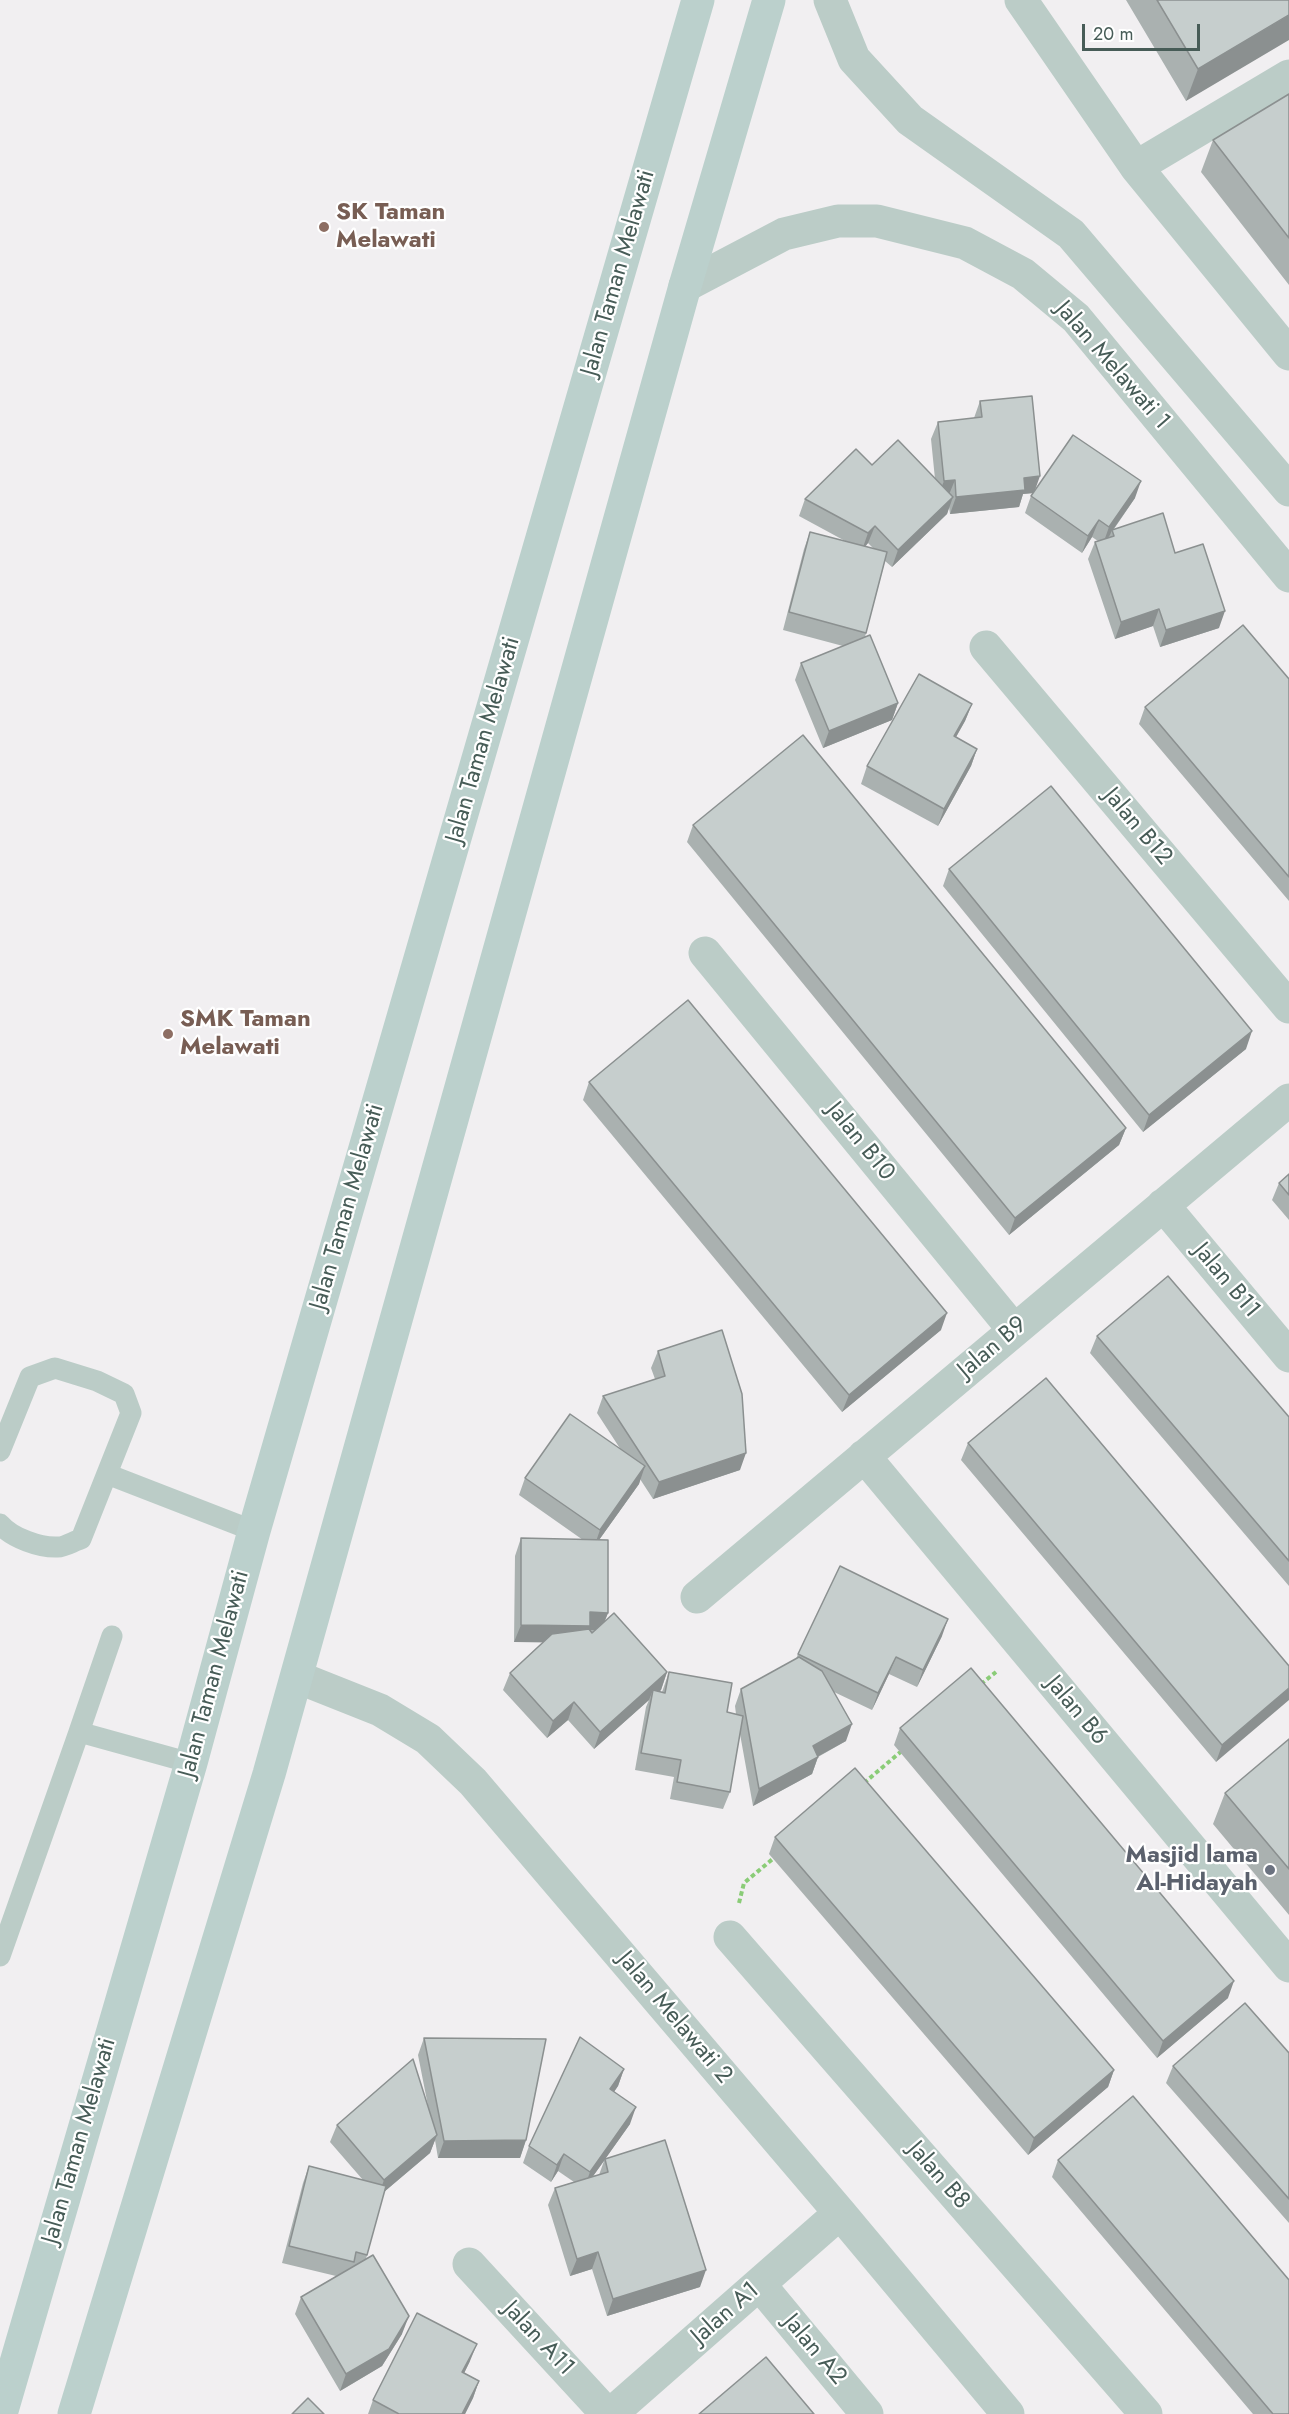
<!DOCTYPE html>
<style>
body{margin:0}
#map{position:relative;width:1289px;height:2414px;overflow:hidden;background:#f1eff1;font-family:Jost,sans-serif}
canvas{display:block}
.scale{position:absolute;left:1082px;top:24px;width:118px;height:27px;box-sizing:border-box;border:3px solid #475c57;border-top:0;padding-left:8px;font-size:18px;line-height:21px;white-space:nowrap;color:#475c57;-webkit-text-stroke:4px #fff;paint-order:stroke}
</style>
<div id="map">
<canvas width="1289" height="2414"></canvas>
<div class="scale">20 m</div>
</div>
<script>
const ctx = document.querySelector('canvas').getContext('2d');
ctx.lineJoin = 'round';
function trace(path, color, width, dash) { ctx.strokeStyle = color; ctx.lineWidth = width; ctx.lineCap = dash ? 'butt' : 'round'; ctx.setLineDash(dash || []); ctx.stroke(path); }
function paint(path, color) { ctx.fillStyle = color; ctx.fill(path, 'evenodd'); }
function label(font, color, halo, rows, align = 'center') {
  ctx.font = font + ' Jost,sans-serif'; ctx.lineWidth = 4.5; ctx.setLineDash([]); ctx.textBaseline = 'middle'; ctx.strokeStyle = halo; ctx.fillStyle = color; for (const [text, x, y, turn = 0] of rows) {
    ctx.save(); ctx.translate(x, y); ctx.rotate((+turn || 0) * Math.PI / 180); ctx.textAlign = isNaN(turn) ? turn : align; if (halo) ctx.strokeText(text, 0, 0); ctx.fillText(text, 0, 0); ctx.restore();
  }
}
const path = new Path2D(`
 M981,1684L996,1672
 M864,1783L904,1749
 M739,1903L744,1883L775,1857`);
const service = new Path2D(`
 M0,1451L30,1377L55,1368L97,1381L124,1394L131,1413L81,1539C74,1541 65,1547 58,1547C40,1548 12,1538 0,1524
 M107,1474L254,1531
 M79,1732L112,1636
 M0,1956L79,1732L191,1763`);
const minor = new Path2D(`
 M1021,0L1136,167L1289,354
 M1136,167L1289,76
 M986,647L1289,1007
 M705,953L1014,1330
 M1163,1205L1289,1356
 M864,1456L1289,1966
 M697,1597L1289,1100
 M297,1677L380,1710L428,1739L473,1782L840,2213L1008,2414
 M730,1937L1146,2414
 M469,2264L607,2414
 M760,2285L867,2414
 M611,2414L840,2213`);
const tertiary = new Path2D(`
 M830,0L854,59L910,120L1071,234L1289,490
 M685,286L784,234L838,221H877L965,243L1023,274L1076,318L1289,576`);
const secondary = new Path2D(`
 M1,2414L191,1763L254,1531L698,0
 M74,2414L269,1774L685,286L769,0`);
const wall = new Path2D(`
 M1126,0H1289L1186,101Z
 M1289,94V285L1201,172L1213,140Z
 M980,401L1034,492L1135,498L1114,529L1175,553L1219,628L1160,647L1153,626L1115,639L1088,559L1095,542L1098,541L1092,537L1082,553L1025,513L1031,496L1033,493L1023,494L1019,507L950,514L949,507L947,514L892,567L885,561L865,637L898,703L892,720L823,748L795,680L801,663L843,646L783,630L804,549L810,532L847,542L799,516L805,499L872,465L935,479L931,439L938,422L974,418ZM868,543L874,549L865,547Z
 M1289,679V901L1139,724L1145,707Z
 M972,704L965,721L956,737L977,749L971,766L938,826L861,784L867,766Z
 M693,825L1126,1128L1119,1145L1009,1235L687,842Z
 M949,869L1246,1049L1143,1132L943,886Z
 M589,1082L941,1330L842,1412L583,1100Z
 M1289,1174V1220L1272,1200L1279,1183Z
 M1097,1336L1289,1417V1586L1090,1353Z
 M658,1351L740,1470L653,1499L640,1479L639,1484L599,1540L608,1613L604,1623L667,1672L661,1690L659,1692H662L669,1672L727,1712L736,1714L735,1706L741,1689L796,1659L798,1654L942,1636L917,1687L889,1674L872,1710L834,1692L846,1741L818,1757L812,1774L753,1806L740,1734L730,1792L723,1809L670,1799L674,1777L635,1770L646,1707L649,1700L594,1749L568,1720L547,1738L503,1690L510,1673L543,1642H514L515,1556L521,1538L583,1540L519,1495L525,1478L621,1450L597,1413L603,1396L655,1379L651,1368Z
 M968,1443L1289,1666L1216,1762L961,1460Z
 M900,1728L1228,1998L1157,2058L894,1745Z
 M1289,1739V1915L1213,1824L1225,1793Z
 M775,1837L1114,2070L1108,2087L1028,2155L769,1854Z
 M424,2038L526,2140L520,2158H438L435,2140L430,2153L384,2192L366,2259L402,2334L382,2366L340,2391L295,2314L301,2297L336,2276L282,2263L303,2183L309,2166L363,2180L330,2142L337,2125L429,2111L418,2055Z
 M1289,2053V2223L1166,2083L1173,2066Z
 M624,2069L618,2086L614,2092L630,2124L605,2159L700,2287L607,2316L592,2269L570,2276L548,2205L555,2188L574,2182L558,2171L551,2182L523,2163L529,2146ZM604,2161L599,2175L593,2176Z
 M1058,2160L1289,2414H1253L1052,2177Z
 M470,2361L464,2373L479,2381L473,2398L465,2414H368L373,2400Z`);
const shadedWall = new Path2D(`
 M1289,15V40L1186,101L1198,69Z
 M1040,476L1034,493L1023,494L1019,507L950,514L956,497L1024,478Z
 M955,480L948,497L937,498L944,481Z
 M1141,481L1135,498L1112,531V530L1110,535L1103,544L1109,527Z
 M953,497L947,514L892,567L898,550Z
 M1099,520L1092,537L1082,553L1088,536Z
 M875,526L868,543L862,550L868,533Z
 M1159,609L1153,626L1115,639L1121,622Z
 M1225,611L1219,628L1160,647L1166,630Z
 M898,703L892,720L823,748L829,731Z
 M972,704L965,721L947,753L954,736Z
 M977,749L971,766L938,826L944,809Z
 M1252,1031L1246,1049L1143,1132L1149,1115Z
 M1126,1128L1119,1145L1009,1235L1015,1218Z
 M947,1313L941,1330L842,1412L849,1395Z
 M746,1453L740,1470L653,1499L659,1482Z
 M645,1466L639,1484L594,1547L600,1530Z
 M590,1612L608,1613L601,1630H589L584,1643L514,1642L521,1625Z
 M948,1619L942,1636L917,1687L923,1670Z
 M896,1657L889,1674L872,1710L878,1693Z
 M667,1672L661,1690L651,1698L653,1690L649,1700L594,1749L600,1732Z
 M1289,1688V1700L1216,1762L1222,1745Z
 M574,1702L568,1720L547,1738L553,1721Z
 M852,1724L846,1741L806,1763L813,1746Z
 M818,1757L812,1774L753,1806L759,1789Z
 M1234,1981L1228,1998L1157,2058L1163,2041Z
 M624,2069L618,2086L604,2106L610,2089Z
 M1114,2070L1108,2087L1028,2155L1034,2138Z
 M636,2107L630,2124L584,2189L590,2172Z
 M437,2135L430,2153L378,2197L384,2180Z
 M526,2140L520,2158H438L444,2141Z
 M564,2154L558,2171L551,2182L557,2165Z
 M598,2252L592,2269L570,2276L577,2259Z
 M706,2270L700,2287L607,2316L613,2299Z
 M409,2316L402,2334L382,2366L340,2391L346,2374Z
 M477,2344L470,2361L456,2390L462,2372Z
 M479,2381L473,2398L465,2414H462Z`);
const building = new Path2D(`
 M1157,0H1289V15L1198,69Z
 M1289,94V238L1213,140Z
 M1032,396L1040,476L1024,478L1025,490L956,497L955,480L944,481L938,422L982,417L980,401Z
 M1073,435L1141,481L1109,527L1099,520L1088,536L1031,496Z
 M898,440L953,497L898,550L875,526L868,533L805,499L856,449L872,465Z
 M1163,513L1175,553L1203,544L1225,611L1166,630L1159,609L1121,622L1095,542L1114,536L1112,530Z
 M810,532L887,552L866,633L789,612Z
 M1243,625L1289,679V877L1145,707Z
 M870,635L898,703L829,731L801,663Z
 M919,674L972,704L954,736L977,749L944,809L867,766Z
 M803,735L1126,1128L1015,1218L693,825Z
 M1051,786L1252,1031L1149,1115L949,869Z
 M688,1000L947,1313L849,1395L589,1082Z
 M1289,1174V1195L1279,1183Z
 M1168,1276L1289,1417V1561L1097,1336Z
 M722,1330L742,1394L746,1453L659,1482L603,1396L665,1376L658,1351Z
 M1046,1378L1289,1666V1688L1222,1745L968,1443Z
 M570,1414L645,1466L600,1530L525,1478Z
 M521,1538L608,1540V1613L590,1612V1626L521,1625Z
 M840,1566L948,1619L923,1670L896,1657L878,1693L798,1654Z
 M614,1613L667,1672L600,1732L574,1702L553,1721L510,1673L552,1634L589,1629L592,1633Z
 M799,1657L822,1671L852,1724L813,1746L818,1757L759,1789L741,1689Z
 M971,1668L1234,1981L1163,2041L900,1728Z
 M669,1672L732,1683L727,1712L743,1716L730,1792L677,1782L681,1760L641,1753L653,1690L665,1693Z
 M1289,1739V1869L1225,1793Z
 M855,1768L1114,2070L1034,2138L775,1837Z
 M1245,2003L1289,2053V2199L1173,2066Z
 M580,2037L624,2069L610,2089L636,2107L590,2172L564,2154L557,2165L529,2146Z
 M424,2038L546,2039L526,2140L444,2141Z
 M413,2059L437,2135L384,2180L337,2125Z
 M1133,2096L1289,2280V2414H1273L1058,2160Z
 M665,2140L706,2270L613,2299L598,2252L577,2259L555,2188L608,2172L605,2159Z
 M309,2166L386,2186L367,2255L356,2252L354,2262L289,2246Z
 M373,2255L409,2316L389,2349L346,2374L301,2297Z
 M417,2313L477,2344L462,2372L479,2381L462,2414H399L373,2400Z
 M766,2357L814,2414H699Z
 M308,2398L324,2414H292Z`);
const markers = [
 [324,227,6,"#8d6e63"],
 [168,1034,6,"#8d6e63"],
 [1270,1870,6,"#6b7280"]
];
const educationNames = [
 ["SK Taman",336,213],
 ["Melawati",336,241],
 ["SMK Taman",180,1020],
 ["Melawati",180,1048]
];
const streetNames = [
 ["Jalan Taman Melawati",619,273,-74],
 ["Jalan Melawati 1",1112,366,49],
 ["Jalan Taman Melawati",484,740,-74],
 ["Jalan B12",1137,827,50],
 ["Jalan B10",860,1142,51],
 ["Jalan Taman Melawati",348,1207,-74],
 ["Jalan B11",1226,1281,50],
 ["Jalan B9",993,1348,-40],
 ["Jalan Taman Melawati",215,1674,-75],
 ["Jalan B6",1076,1711,50],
 ["Jalan Melawati 2",674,2018,50],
 ["Jalan Taman Melawati",80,2141,-74],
 ["Jalan B8",938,2176,49],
 ["Jalan A1",726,2314,-41],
 ["Jalan A11",538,2339,47],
 ["Jalan A2",814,2350,50]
];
const worshipNames = [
 ["Masjid lama",1258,1856],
 ["Al-Hidayah",1258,1884]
];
trace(path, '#8acc77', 4, [4.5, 3]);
trace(service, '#bbccc7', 21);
trace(minor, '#bbccc7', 33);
trace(tertiary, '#bbccc7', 33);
trace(secondary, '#bbd0cc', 33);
paint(wall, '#aab1b0');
paint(shadedWall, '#8b9090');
paint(building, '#c6cecd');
trace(building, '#8b9090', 1.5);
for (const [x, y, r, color] of markers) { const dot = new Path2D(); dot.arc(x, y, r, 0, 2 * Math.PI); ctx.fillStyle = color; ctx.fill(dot); trace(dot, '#fff', 2); }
label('bold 24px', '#785e54', '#fff', educationNames, 'left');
label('24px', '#475c57', '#fff', streetNames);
label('bold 24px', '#5b616d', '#fff', worshipNames, 'right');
</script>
